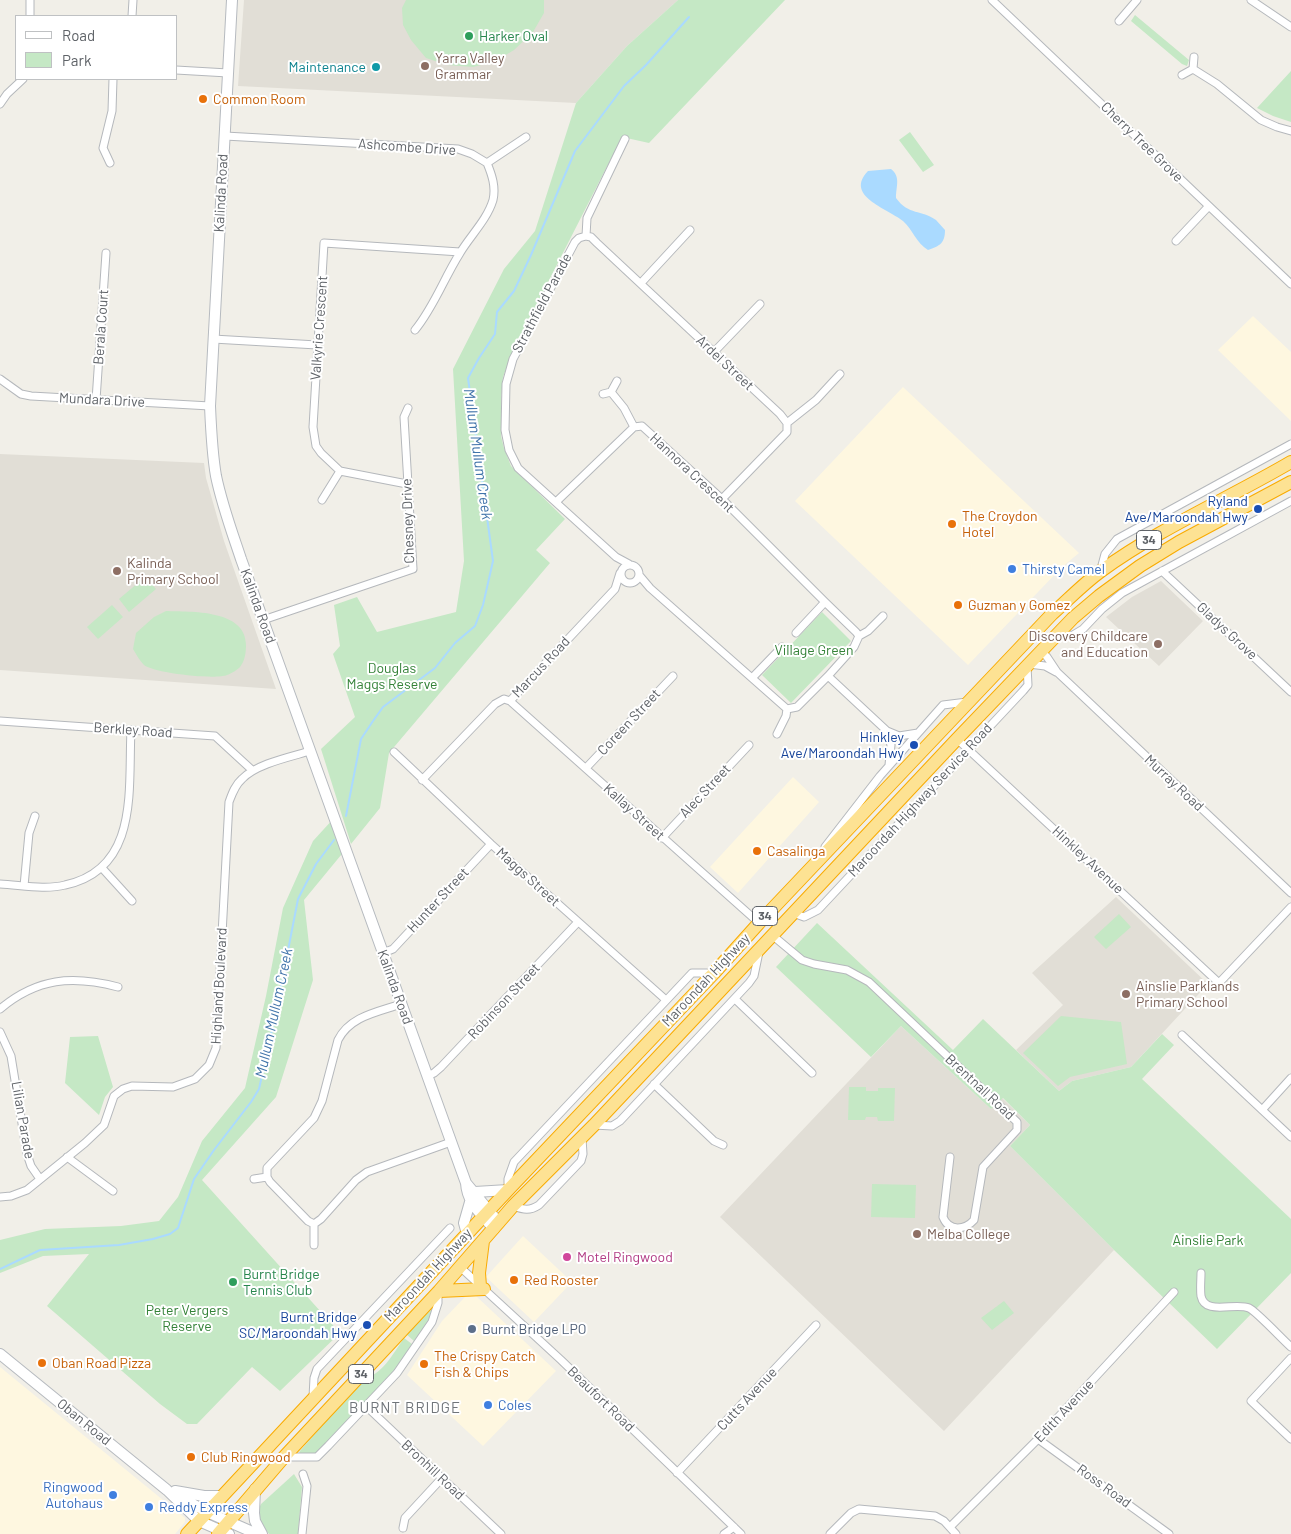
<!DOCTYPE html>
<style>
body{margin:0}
#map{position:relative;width:1291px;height:1534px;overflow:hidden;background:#f1efe8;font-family:Barlow,sans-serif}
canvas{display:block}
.legend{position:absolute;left:15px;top:15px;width:162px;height:65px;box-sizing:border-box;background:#fff;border:1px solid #bfc1c3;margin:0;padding:6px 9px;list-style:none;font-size:15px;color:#5f6368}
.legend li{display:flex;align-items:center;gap:10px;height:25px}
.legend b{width:25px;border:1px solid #bfc1c3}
</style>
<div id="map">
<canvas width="1291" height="1534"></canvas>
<ul class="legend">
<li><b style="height:6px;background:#fff"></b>Road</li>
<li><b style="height:14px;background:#c5e8c5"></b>Park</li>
</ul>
</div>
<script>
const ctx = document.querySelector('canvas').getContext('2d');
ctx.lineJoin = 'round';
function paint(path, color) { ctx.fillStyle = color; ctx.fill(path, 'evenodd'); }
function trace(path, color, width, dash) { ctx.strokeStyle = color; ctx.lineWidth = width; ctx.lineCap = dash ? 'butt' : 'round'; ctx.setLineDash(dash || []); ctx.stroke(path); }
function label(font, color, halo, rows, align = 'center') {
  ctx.font = font + ' Barlow,sans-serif'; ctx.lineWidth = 4; ctx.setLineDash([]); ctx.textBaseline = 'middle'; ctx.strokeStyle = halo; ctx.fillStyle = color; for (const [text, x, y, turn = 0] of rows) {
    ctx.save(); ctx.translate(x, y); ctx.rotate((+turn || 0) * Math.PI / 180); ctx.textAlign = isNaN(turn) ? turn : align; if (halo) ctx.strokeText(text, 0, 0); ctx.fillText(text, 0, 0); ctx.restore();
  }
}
const commercial = new Path2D(`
 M1253,316L1291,352V421L1218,350Z
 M903,387L1079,553L1062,567L968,665L795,501Z
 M793,777L819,802L738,893L710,867Z
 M523,1236L572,1282L534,1322L486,1277Z
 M476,1296L556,1371L483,1446L407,1375L442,1321L465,1297Z
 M0,1367L185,1518V1522L175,1534H0Z`);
const education = new Path2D(`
 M244,0H678L627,46L576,103L238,86Z
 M0,454L204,463L206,478L224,541L276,689L0,670Z
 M1161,581L1203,621L1159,666L1106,617L1132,597Z
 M1116,897L1208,984L1131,1067L1072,1081L1059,1091L1016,1050L1063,1005L1032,973Z
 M901,1026L991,1109L1002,1098L1030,1125L1010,1146L1114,1250L944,1431L720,1217Z`);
const green = new Path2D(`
 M406,0H544V13L533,32L514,50L494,62L473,67L447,65L426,58L411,40L403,25L402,8Z
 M678,0H785L649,143L622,137L512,353L503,377L501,399V436L504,448L511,466L565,519L536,550L550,563L389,753L380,808L351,844L321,749L355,717L333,654L340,646L334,605L357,597L377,632L456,612L464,561L453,369L504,269L535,231L576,103L627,46Z
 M1135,15L1189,60L1187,66L1182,64L1131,21Z
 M1291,71V122L1273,116L1257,108Z
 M910,132L934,165L923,172L899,140Z
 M145,577L156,589L129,612L119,599Z
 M112,605L123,617L98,639L87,627Z
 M166,611C190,612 246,609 246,645C246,652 245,661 240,667C238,669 231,674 227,675C215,680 154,673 144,665C140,661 136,654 133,649L136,633L154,617Z
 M822,612L851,641L791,703L762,675Z
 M334,818L346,849L304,900L313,980L276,1097L202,1180L340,1333L280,1391L252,1367L197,1424H187L160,1404L47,1306L89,1254L43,1256L0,1273V1240L45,1229L121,1226L159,1221L178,1197L202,1141L245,1088L266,996L283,908L313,841Z
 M1119,914L1131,927L1106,949L1094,937Z
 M817,923L953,1050L983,1019L1059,1091L1072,1081L1131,1067L1162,1034L1174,1045L1142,1079L1291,1219V1273L1217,1349L1114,1250L1010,1146L1030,1125L1003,1098L991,1109L901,1026L871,1057L776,967Z
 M1061,1016L1121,1022L1127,1064L1070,1077L1058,1086L1023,1053Z
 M98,1036L113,1087L105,1097L99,1115L65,1083L70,1037Z
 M849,1087H866V1091H878V1088H895L894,1121H878L877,1117H866L865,1120H848Z
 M872,1184L916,1185L915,1218L871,1217Z
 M1004,1301L1014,1313L992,1330L981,1318Z
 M434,1307L430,1319L414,1341L406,1334Z
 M404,1338L412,1344L394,1371L316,1453L313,1454H301L299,1452L362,1380C383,1374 392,1355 404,1338Z
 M294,1474L302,1487L298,1534H269L260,1523L258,1510L261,1504Z`);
const water = new Path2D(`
 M891,169C901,177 896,186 896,198C909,216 921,209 936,220C939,223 942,227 945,230C945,243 940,246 928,250C916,243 913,230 903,221C887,208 844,196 868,171Z`);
const stream = new Path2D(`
 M346,816L361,739L373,721L383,707L435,668L455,643L475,626L483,605L493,561L468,378L479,358L495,334L497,312L514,291L531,255L575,151L624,86L646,65L689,17
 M0,1269L40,1250L119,1245L153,1239L170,1234L178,1228L194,1179L214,1150L251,1102L259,1089L276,1012L298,899L316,864L334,840`);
const street = new Path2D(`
 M992,0L1291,284
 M1251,0L1291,27
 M30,16V0
 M132,16L133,0
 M1119,21L1137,0
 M1193,69L1217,84L1261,120L1277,127L1291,131
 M176,70L228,73
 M1182,75L1193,69L1194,57
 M0,104L7,94L23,79
 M225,136L458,149L472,154L487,163C492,175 496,187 493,200C487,220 470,236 460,253C444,278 434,307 415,330
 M625,139L587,218L586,236L579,238L575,242L513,359L506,384L505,430L509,450L518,468L616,557L629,564
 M110,163L103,148L112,111L113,79
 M487,163L526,137
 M586,236L591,237L597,243L780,414L787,423V432L722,499
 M1176,241L1208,207
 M641,283L690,230
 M213,339L317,345
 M713,353L760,304
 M0,379L21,394L31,396L210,406
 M611,392L624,408L634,427
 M603,394L611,392L617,381
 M96,400L106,253
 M787,423L816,400L840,374
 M407,484L340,471L321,453L316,446L313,427L324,243L460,252
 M322,500L340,471
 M556,502L634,427L642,426L722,499L825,602L856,632L859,636L854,647L828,676
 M621 574a9 9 0 1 1 18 0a9 9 0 1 1-18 0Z
 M1101,569L1105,554L1117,539L1291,444
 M1162,571L1291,692
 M639,575L650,588L787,709L797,707L828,676L887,731L899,736L918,733
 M263,620L413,569L404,417L408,408
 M796,633L825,602
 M859,636L868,631L883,616
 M1056,636L1073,635L1083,629L1102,609L1122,593L1291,501
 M1041,651L1047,657L1057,672L1291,893
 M1029,664L1045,666L1056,672
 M752,678L782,647
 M510,701L759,923
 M0,721L215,736L252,770
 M887,731L891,745L889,765
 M777,734L786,716L787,709
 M957,739L1219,983L1291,907
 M394,752L491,844L666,1000
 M586,768L673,676
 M422,780L495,704L504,699L510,701L615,589L620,573
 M662,838L749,745
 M825,847L880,776L943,705L967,702
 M102,868L132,901
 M0,884C21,885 45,890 65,885C140,869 128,788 131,730
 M24,886L29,833L35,816
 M793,913L804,917L818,910L1023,691L1028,685L1027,666
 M772,935L802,960L814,964L847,970L869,982L1017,1122V1130L983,1167L974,1220C965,1230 949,1232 943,1217L950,1157
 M383,953L393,949L491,844
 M735,999L812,1073
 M401,1004C378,1012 350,1016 338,1040L322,1101L314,1118L267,1168V1177L270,1182L308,1221L314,1224L321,1219L356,1180L367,1172L451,1142
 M0,1009C37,978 72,975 118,987
 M0,1032L11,1056L27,1154L31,1166L40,1179
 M1182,1035L1291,1137
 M427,1076L434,1073L441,1067L578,922
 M654,1084L714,1141L723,1145
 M1262,1110L1291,1078
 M594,1125L612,1126L620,1121L749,983L754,976L759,952
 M67,1157L113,1191
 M254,1179L267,1177
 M508,1190V1179L514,1162L692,973H714
 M0,1197L11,1196L27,1190L85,1143L104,1125L114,1096L123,1089L132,1086L173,1087L195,1079L209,1065L216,1048L229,802C232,794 235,785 242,779C256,764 290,757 310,751
 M513,1206C524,1210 530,1211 539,1205L581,1161L583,1154L582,1138
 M314,1224V1245
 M460,1267L561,1360L741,1534
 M1201,1273C1201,1280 1200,1288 1201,1296C1205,1316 1235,1302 1249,1308C1256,1311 1283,1340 1291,1347
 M1291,1358L1251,1401L1291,1439
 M313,1397L314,1378L317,1369L450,1228
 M366,1406L501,1534
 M1038,1439L1169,1534
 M285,1457H317L328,1446L397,1373L432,1322L438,1303V1294
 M677,1473L816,1325
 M950,1527L1038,1439L1174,1292
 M403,1528L405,1518L442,1478
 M302,1534L307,1486L303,1474
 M724,1534L734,1527
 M830,1534L851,1513L859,1509L935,1516L944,1521L956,1534`);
const secondary = new Path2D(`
 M232,0L210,406C211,429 212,453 216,476C222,505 232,532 241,559L466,1183C467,1203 481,1214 494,1229
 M466,1183L499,1223
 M475,1192L508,1190
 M467,1234L464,1223L470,1202
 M0,1354L167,1490L199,1521L229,1534
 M255,1489L254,1513L255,1521L262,1534
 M175,1491L204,1496H222
 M175,1494L207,1512L257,1534`);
const highway = new Path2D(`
 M480,1286L479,1273L483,1241
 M439,1291L484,1289
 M187,1534L508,1190L714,973L759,923L1052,614C1068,600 1083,584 1101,571C1160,528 1228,499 1291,462
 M218,1534L284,1457L439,1291L513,1206L594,1125L957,739L1073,618L1099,596L1140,566L1179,542L1291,482`);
const markers = [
 [469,36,5,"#2e9e5b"],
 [425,66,5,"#8d6e63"],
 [376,67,5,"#0f9aa8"],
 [203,99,5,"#e8710a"],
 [1258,509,5,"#1a4fb4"],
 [952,524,5,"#e8710a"],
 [1012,569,5,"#3f7fe0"],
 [117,571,5,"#8d6e63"],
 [958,605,5,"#e8710a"],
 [1158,644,5,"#8d6e63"],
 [914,745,5,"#1a4fb4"],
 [757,851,5,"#e8710a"],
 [1126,994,5,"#8d6e63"],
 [917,1234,5,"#8d6e63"],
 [567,1257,5,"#d1479c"],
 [514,1280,5,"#e8710a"],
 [233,1282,5,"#2e9e5b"],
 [367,1325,5,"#1a4fb4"],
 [472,1329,5,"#5c6f8a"],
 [42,1363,5,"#e8710a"],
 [424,1364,5,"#e8710a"],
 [488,1405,5,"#3f7fe0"],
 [191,1457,5,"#e8710a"],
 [113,1495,5,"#3f7fe0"],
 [149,1507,5,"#3f7fe0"]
];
const shields = [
 [1149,540,25],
 [765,916,25],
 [361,1374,25]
];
const shieldNames = [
 ["34",1149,540],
 ["34",765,916],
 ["34",361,1374]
];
const leisureNames = [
 ["Harker Oval",479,36],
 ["Burnt Bridge",243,1274],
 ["Tennis Club",243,1290]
];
const educationNames = [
 ["Yarra Valley",435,58],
 ["Grammar",435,74],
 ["Kalinda",127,563],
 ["Primary School",127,579],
 ["Discovery Childcare",1148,636,"right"],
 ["and Education",1148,652,"right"],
 ["Ainslie Parklands",1136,986],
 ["Primary School",1136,1002],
 ["Melba College",927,1234]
];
const cultureNames = [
 ["Maintenance",366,67]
];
const foodNames = [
 ["Common Room",213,99],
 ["The Croydon",962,516],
 ["Hotel",962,532],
 ["Guzman y Gomez",968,605],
 ["Casalinga",767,851],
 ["Red Rooster",524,1280],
 ["The Crispy Catch",434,1356],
 ["Fish & Chips",434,1372],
 ["Oban Road Pizza",52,1363],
 ["Club Ringwood",201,1457]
];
const streetNames = [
 ["Cherry Tree Grove",1142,142,44],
 ["Ashcombe Drive",407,147,4],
 ["Kalinda Road",221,193,-87],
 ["Strathfield Parade",542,303,-62],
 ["Berala Court",101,327,-86],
 ["Valkyrie Crescent",319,328,-86],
 ["Ardel Street",725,363,43],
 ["Mundara Drive",102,400,3],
 ["Hannora Crescent",692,473,43],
 ["Chesney Drive",408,521,-92],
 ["Kalinda Road",258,606,70],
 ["Gladys Grove",1227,631,43],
 ["Marcus Road",541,667,-47],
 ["Coreen Street",629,722,-47],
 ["Berkley Road",133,730,4],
 ["Murray Road",1174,783,43],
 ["Alec Street",705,791,-47],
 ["Maroondah Highway Service Road",920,800,-47],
 ["Kallay Street",634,812,42],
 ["Hinkley Avenue",1088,860,43],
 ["Maggs Street",528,877,42],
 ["Hunter Street",438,900,-47],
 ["Maroondah Highway",706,980,-47],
 ["Highland Boulevard",219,986,-87],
 ["Kalinda Road",395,987,70],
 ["Robinson Street",504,1001,-47],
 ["Brentnall Road",980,1087,43],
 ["Lilian Parade",23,1120,80],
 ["Maroondah Highway",428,1275,-47],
 ["Beaufort Road",601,1399,44],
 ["Cutts Avenue",747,1399,-47],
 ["Edith Avenue",1064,1411,-47],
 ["Oban Road",84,1422,39],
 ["Bronhill Road",433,1470,43],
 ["Ross Road",1104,1486,36]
];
const transitNames = [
 ["Ryland",1248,501],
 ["Ave/Maroondah Hwy",1248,517],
 ["Hinkley",904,737],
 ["Ave/Maroondah Hwy",904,753],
 ["Burnt Bridge",357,1317],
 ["SC/Maroondah Hwy",357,1333]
];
const shopNames = [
 ["Thirsty Camel",1022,569],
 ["Coles",498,1405],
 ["Ringwood",103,1487,"right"],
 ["Autohaus",103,1503,"right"],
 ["Reddy Express",159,1507]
];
const parkNames = [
 ["Village Green",814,650],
 ["Douglas",392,668],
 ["Maggs Reserve",392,684],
 ["Ainslie Park",1208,1240],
 ["Peter Vergers",187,1310],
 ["Reserve",187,1326]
];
const hotelNames = [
 ["Motel Ringwood",577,1257]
];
const serviceNames = [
 ["Burnt Bridge LPO",482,1329]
];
const waterNames = [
 ["Mullum Mullum Creek",478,454,82],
 ["Mullum Mullum Creek",274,1013,-78]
];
const neighbourhoodNames = [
 ["BURNT BRIDGE",405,1408]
];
paint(commercial, '#fef7e0');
paint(education, '#e1ded6');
paint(green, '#c5e8c5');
paint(water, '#aadaff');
trace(stream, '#aadaff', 2);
trace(street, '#b5b8bc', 9);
trace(secondary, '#b6babf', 12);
trace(highway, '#f9ab00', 14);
trace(street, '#fff', 7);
trace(secondary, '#fff', 10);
trace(highway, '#fde293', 12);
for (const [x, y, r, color] of markers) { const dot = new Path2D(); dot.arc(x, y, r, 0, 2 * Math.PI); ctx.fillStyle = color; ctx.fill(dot); trace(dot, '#fff', 2); }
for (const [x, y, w] of shields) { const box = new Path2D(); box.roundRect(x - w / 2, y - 9.5, w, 19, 4); ctx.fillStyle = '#fff'; ctx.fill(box); trace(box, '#5f6368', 1); }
label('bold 12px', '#5f6368', null, shieldNames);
label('14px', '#27864d', '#fff', leisureNames, 'left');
label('14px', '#785e54', '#fff', educationNames, 'left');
label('14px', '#0d838f', '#fff', cultureNames, 'right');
label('14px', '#c56008', '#fff', foodNames, 'left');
label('14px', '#5f6368', '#fff', streetNames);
label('14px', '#164399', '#fff', transitNames, 'right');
label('14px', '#366cbe', '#fff', shopNames, 'left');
label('14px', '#348238', '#fff', parkNames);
label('14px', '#b23c85', '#fff', hotelNames, 'left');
label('14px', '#4e5e75', '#fff', serviceNames, 'left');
label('italic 15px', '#4174aa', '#fff', waterNames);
ctx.letterSpacing = '1px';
label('15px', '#70757a', '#fff', neighbourhoodNames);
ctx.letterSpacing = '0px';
</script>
